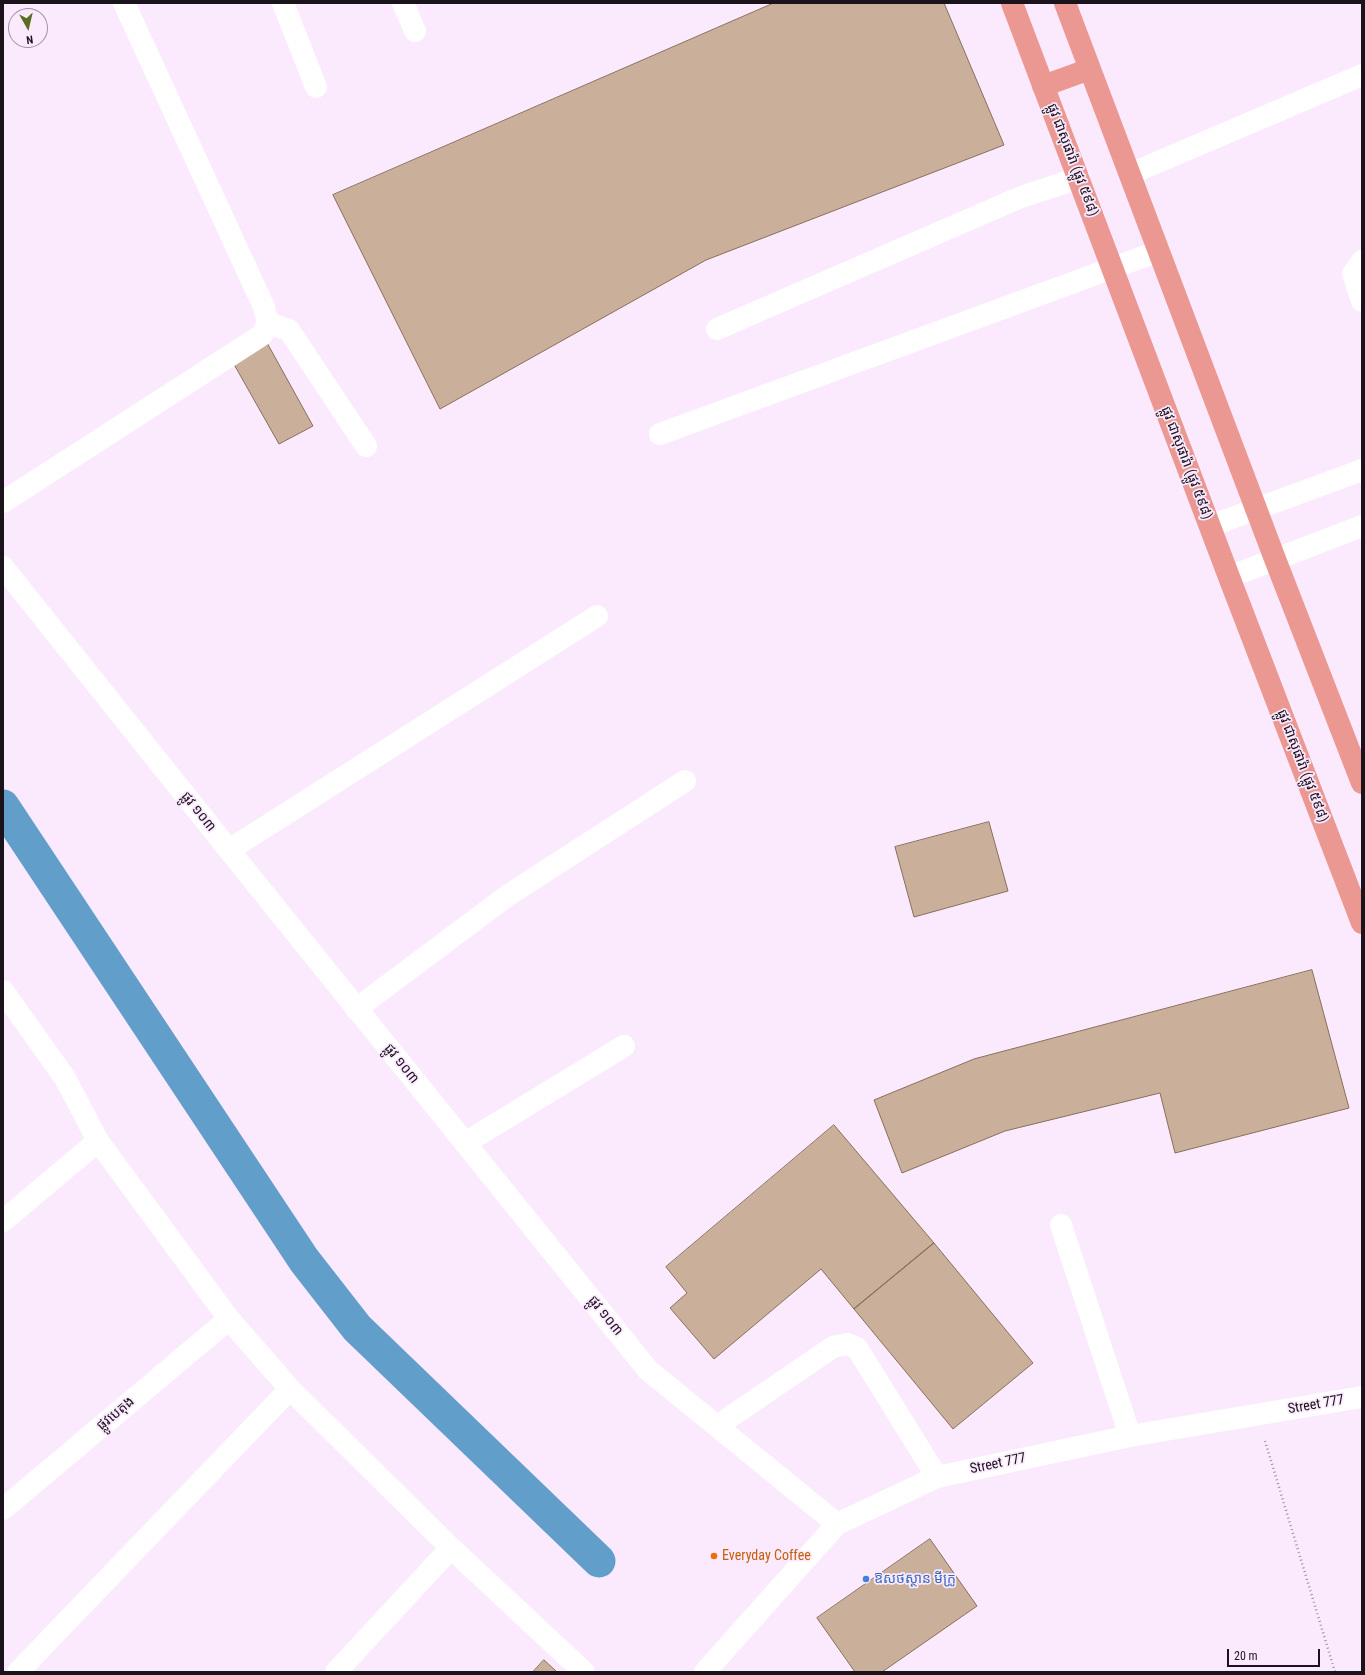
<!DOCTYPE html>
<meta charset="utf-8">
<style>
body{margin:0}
#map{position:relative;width:1365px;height:1675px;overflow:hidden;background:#fbe9fe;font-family:"Roboto Condensed",sans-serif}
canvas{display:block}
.frame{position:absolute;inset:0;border:4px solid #1b131c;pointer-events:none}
.north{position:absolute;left:8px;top:8px;width:40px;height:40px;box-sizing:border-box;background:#fbe9fe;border:1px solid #a193a4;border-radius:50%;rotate:172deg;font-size:11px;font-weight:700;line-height:16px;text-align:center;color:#1b131c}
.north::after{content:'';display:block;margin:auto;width:14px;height:18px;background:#586f20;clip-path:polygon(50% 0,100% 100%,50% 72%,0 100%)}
.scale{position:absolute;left:1227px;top:1649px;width:93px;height:18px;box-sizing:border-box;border:2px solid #1b131c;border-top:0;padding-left:5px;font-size:12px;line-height:14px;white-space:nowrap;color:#1b131c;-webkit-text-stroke:3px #fbe9fe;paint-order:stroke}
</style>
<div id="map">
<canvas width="1365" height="1675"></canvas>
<div class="frame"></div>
<div class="north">N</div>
<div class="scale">20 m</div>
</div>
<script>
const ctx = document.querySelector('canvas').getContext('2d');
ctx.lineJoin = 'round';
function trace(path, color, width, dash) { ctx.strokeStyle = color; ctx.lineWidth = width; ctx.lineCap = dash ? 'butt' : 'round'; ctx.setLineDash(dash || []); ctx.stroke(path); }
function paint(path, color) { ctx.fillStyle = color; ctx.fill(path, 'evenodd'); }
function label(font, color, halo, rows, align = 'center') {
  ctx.font = font + ' "Roboto Condensed","Noto Sans Khmer",sans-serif'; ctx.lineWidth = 3.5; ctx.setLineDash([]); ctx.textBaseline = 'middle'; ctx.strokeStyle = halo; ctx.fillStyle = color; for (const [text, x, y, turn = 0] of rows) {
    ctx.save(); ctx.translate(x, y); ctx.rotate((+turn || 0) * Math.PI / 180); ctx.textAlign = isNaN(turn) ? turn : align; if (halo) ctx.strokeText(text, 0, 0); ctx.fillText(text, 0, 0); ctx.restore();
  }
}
const canal = new Path2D(`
 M3,806L304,1260L357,1328L599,1561`);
const building = new Path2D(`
 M774,3H944L1004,145L706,260L440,409L333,195Z
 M266,341L313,426L279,444L231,359Z
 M989,822L1008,891L914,917L895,847Z
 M1312,970L1349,1108L1175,1153L1160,1093L1005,1131L902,1173L874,1100L974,1059Z
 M834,1125L934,1243L854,1309L821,1269L714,1359L670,1308L687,1293L666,1267Z
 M934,1243L1033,1363L953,1429L854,1309Z
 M930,1539L977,1606L882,1672H855L817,1618Z
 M544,1660L557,1672H533Z`);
const path = new Path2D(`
 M1265,1441L1335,1672`);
const minor = new Path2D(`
 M283,3L316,87
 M403,3L415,31
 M1130,174L1362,75
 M1362,261L1353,274L1362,301
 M268,323L289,330L366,446
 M717,329L1021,197L1079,178
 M660,434L1159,251
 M3,502L262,335L268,323L264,307L124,3
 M1210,526L1362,470
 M3,567L229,850L648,1370L837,1524
 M1229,577L1362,526
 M229,850L597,616
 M3,991L65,1078L98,1141L229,1319L290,1389L451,1548L584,1672
 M356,1009L507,896L685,781
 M465,1143L624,1046
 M3,1221L98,1141
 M1061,1225L1130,1436
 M717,1426L833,1347L847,1344L857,1348L937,1477
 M3,1509L229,1319
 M18,1672L290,1389
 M336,1672L451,1548
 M705,1672L837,1524L937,1477L1130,1436L1362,1397`);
const major = new Path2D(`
 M1012,3L1229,577L1362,923
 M1065,3L1275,559L1362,783
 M1043,86L1090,69`);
const markers = [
 [714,1556,4,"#e8710a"],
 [866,1579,4,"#3f7fe0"]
];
const streetNames = [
 ["ផ្លូវ ជាសុផារ៉ា (ផ្លូវ ៥៩៨)",1072,160,69],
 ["ផ្លូវ ជាសុផារ៉ា (ផ្លូវ ៥៩៨)",1186,463,69],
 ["ផ្លូវ ជាសុផារ៉ា (ផ្លូវ ៥៩៨)",1302,766,69],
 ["ផ្លូវ ១០៣",198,812,51],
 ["ផ្លូវ ១០៣",401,1064,51],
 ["ផ្លូវ ១០៣",605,1316,51],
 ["Street 777",1316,1405,-10],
 ["ផ្លូវបេតុង",116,1414,-40],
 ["Street 777",998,1464,-12]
];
const foodNames = [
 ["Everyday Coffee",722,1556]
];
const shopNames = [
 ["ឱសថស្ថាន មីក្រូ",874,1579]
];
trace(canal, '#619eca', 33);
paint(building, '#cab09a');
trace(building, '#876f5a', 1);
trace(path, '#9e90a0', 2.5, [1, 3]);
trace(minor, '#fff', 22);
trace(major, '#ec9892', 22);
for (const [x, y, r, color] of markers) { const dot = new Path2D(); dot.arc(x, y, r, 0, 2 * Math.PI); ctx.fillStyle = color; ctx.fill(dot); trace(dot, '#fbe9fe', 1.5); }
label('14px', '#1b131c', '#fbe9fe', streetNames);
label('14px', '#c56008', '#fbe9fe', foodNames, 'left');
label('14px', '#366cbe', '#fbe9fe', shopNames, 'left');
</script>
